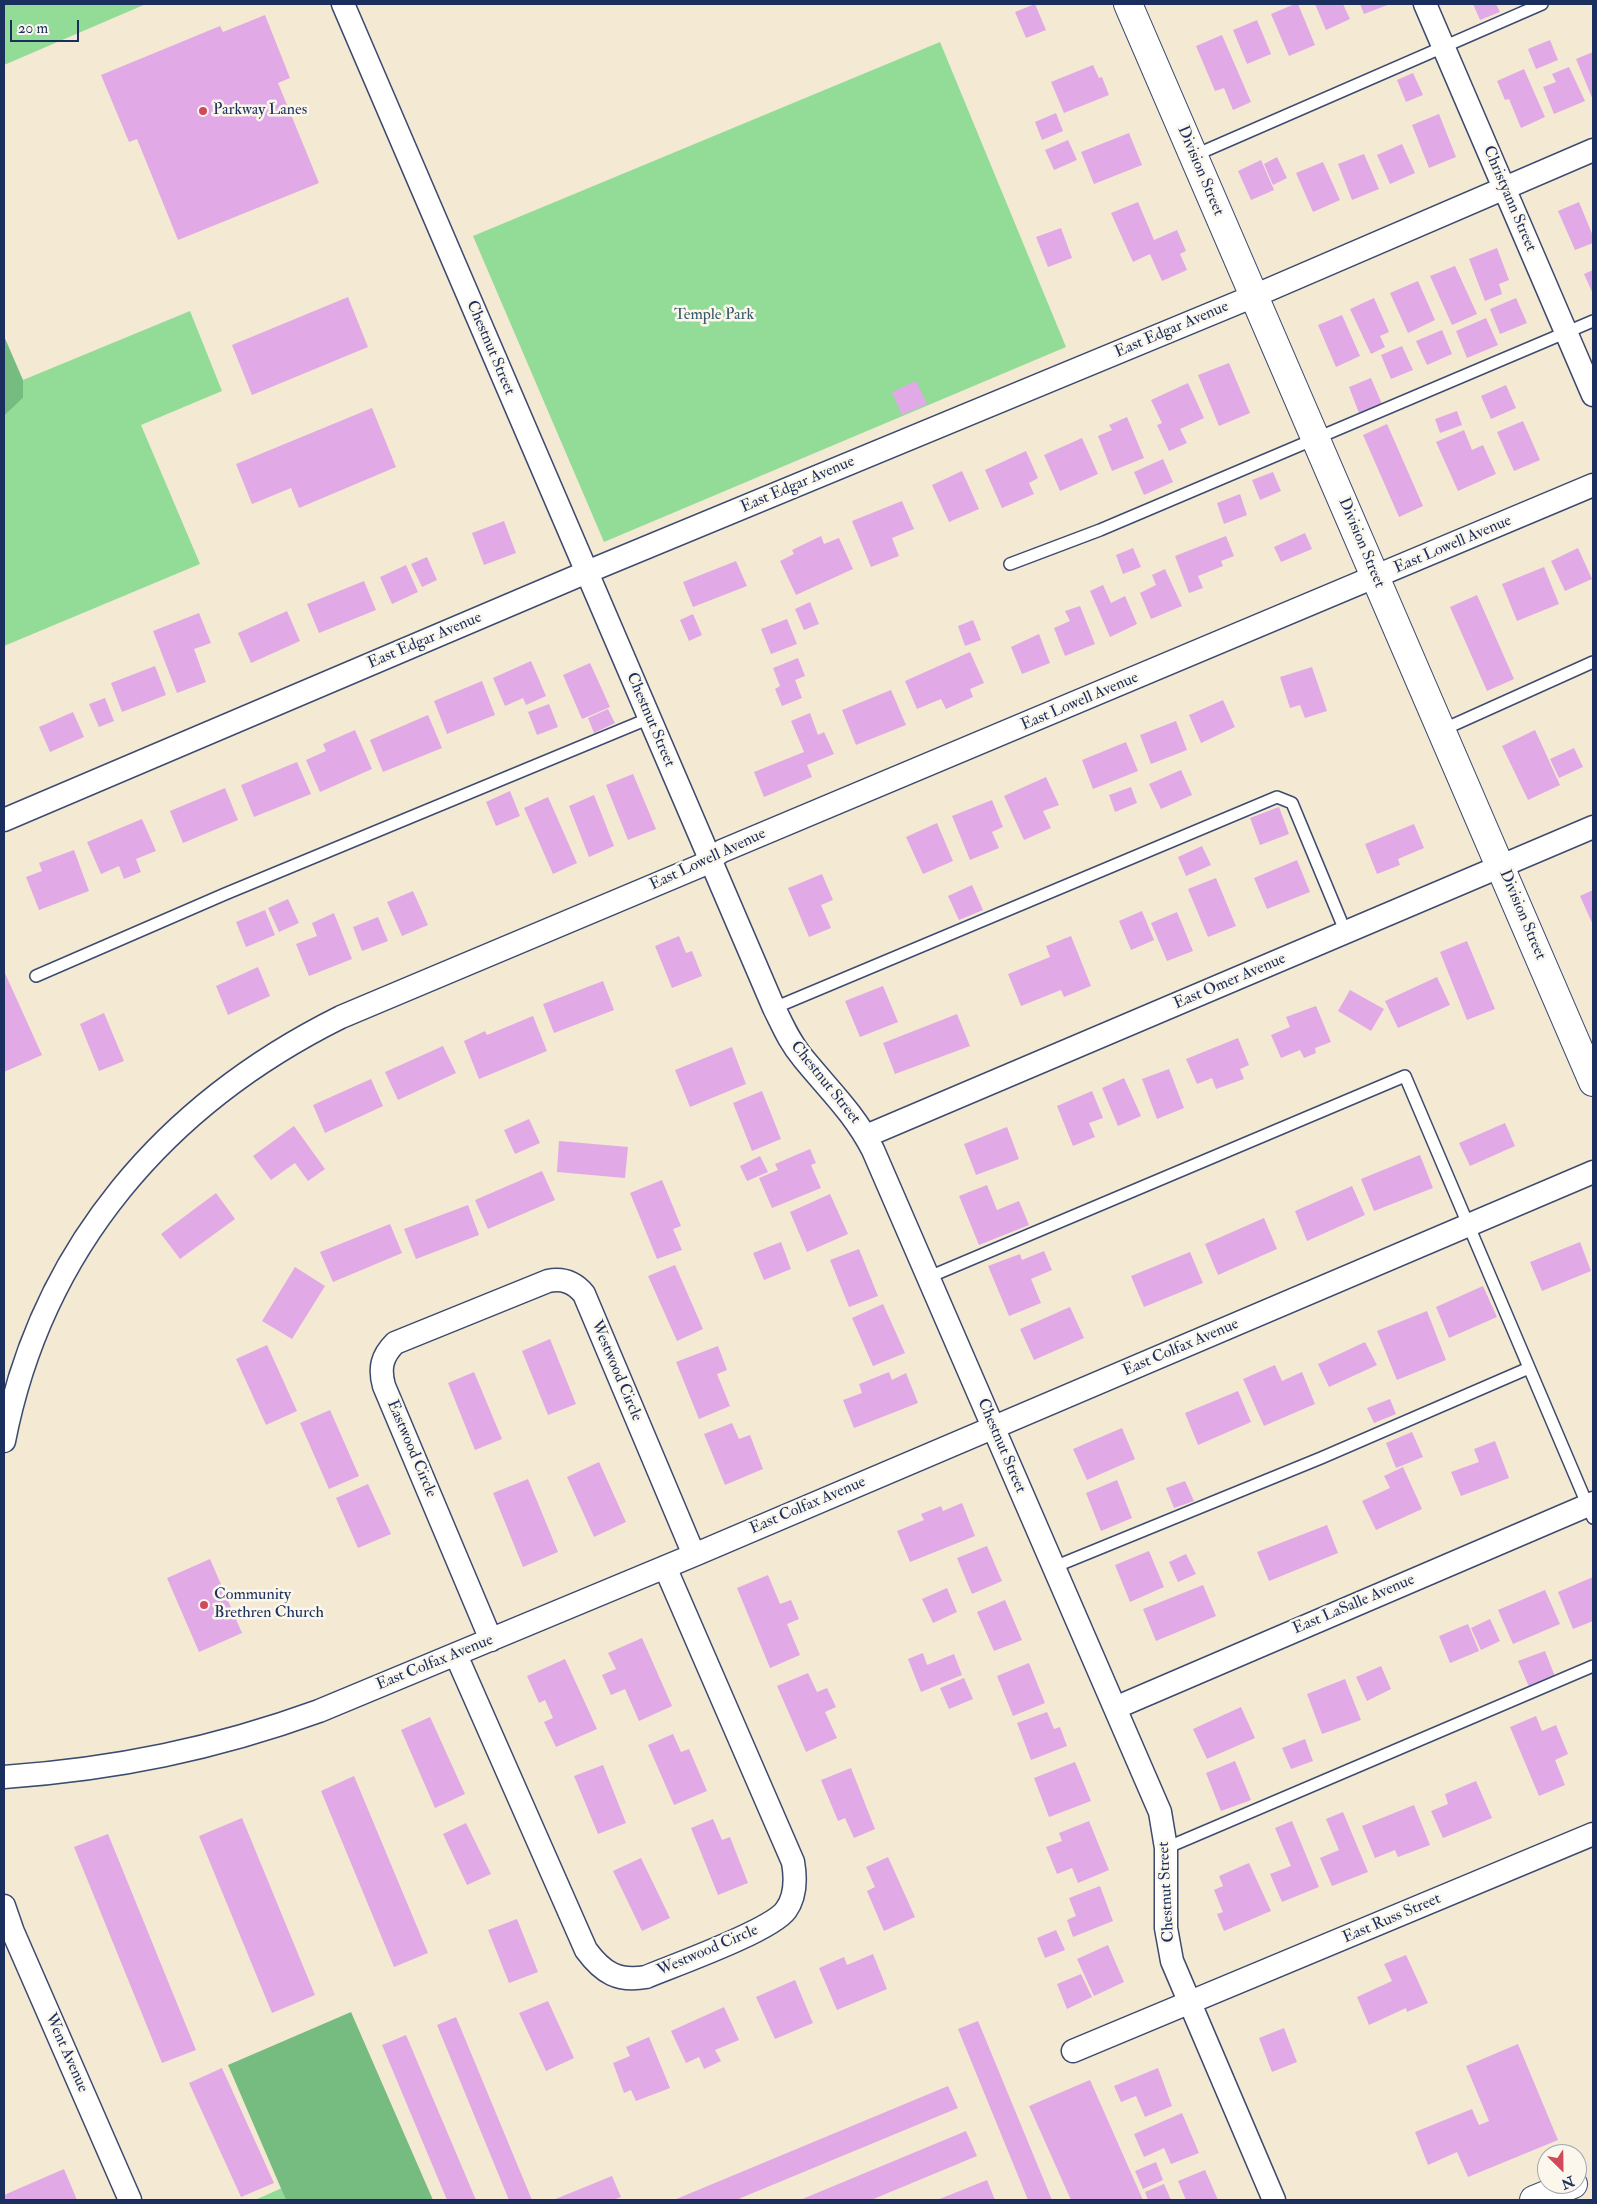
<!DOCTYPE html>
<style>
body{margin:0}
#map{position:relative;width:1597px;height:2204px;overflow:hidden;background:#f4e9d2;font-family:"IM FELL Double Pica",serif}
canvas{display:block}
.frame{position:absolute;inset:0;border:5px solid #1b2f5e;pointer-events:none}
.north{position:absolute;left:1537px;top:2144px;width:50px;height:50px;box-sizing:border-box;background:#fbf7ec;border:1px solid #a1a7b3;border-radius:50%;rotate:157deg;font-size:14px;font-weight:700;line-height:20px;text-align:center;color:#1b2f5e}
.north::after{content:'';display:block;margin:auto;width:18px;height:22px;background:#d1495b;clip-path:polygon(50% 0,100% 100%,50% 72%,0 100%)}
.scale{position:absolute;left:10px;top:20px;width:69px;height:22px;box-sizing:border-box;border:2px solid #1b2f5e;border-top:0;padding-left:6px;font-size:15px;line-height:18px;white-space:nowrap;color:#1b2f5e;-webkit-text-stroke:4px #fbf7ec;paint-order:stroke}
</style>
<div id="map">
<canvas width="1597" height="2204"></canvas>
<div class="frame"></div>
<div class="north">N</div>
<div class="scale">20 m</div>
</div>
<script>
const ctx = document.querySelector('canvas').getContext('2d');
ctx.lineJoin = 'round';
function paint(path, color) { ctx.fillStyle = color; ctx.fill(path, 'evenodd'); }
function trace(path, color, width, dash) { ctx.strokeStyle = color; ctx.lineWidth = width; ctx.lineCap = dash ? 'butt' : 'round'; ctx.setLineDash(dash || []); ctx.stroke(path); }
function label(font, color, halo, rows, align = 'center') {
  ctx.font = font + ' "IM FELL Double Pica",serif'; ctx.lineWidth = 5; ctx.setLineDash([]); ctx.textBaseline = 'middle'; ctx.strokeStyle = halo; ctx.fillStyle = color; for (const [text, x, y, turn = 0] of rows) {
    ctx.save(); ctx.translate(x, y); ctx.rotate((+turn || 0) * Math.PI / 180); ctx.textAlign = isNaN(turn) ? turn : align; if (halo) ctx.strokeText(text, 0, 0); ctx.fillText(text, 0, 0); ctx.restore();
  }
}
const green = new Path2D(`
 M4,4H146L4,65Z
 M940,42L1066,347L604,542L473,236Z
 M190,311L222,391L141,425L200,564L4,646V416L23,398V380Z
 M282,2188L286,2200H255Z`);
const forest = new Path2D(`
 M4,336L23,380V398L4,416Z
 M351,2012L433,2200H286L228,2065Z`);
const building = new Path2D(`
 M1035,4L1046,30L1026,38L1015,12Z
 M1295,4H1298L1315,45L1289,56L1271,14Z
 M1315,4H1343L1350,19L1326,30Z
 M1360,4H1390L1364,14Z
 M1473,4H1496L1500,12L1480,20Z
 M265,15L290,78L278,83L319,183L178,240L137,139L129,142L101,75L220,26L223,32Z
 M1257,20L1271,54L1247,64L1233,30Z
 M1222,35L1251,102L1233,110L1224,88L1215,91L1196,46Z
 M1550,40L1558,60L1536,69L1528,49Z
 M1593,52V100L1576,59Z
 M1093,65L1099,78L1102,77L1109,95L1064,113L1051,82Z
 M1569,67L1585,101L1554,114L1543,87L1556,82L1552,74Z
 M1524,69L1545,117L1521,128L1509,99L1505,100L1497,81Z
 M1413,73L1423,95L1406,102L1397,80Z
 M1056,113L1063,131L1042,140L1035,122Z
 M1439,114L1456,157L1429,168L1412,125Z
 M1129,133L1142,165L1094,184L1081,152Z
 M1068,140L1077,160L1054,170L1045,150Z
 M1402,144L1415,173L1390,184L1377,155Z
 M1364,154L1379,189L1352,200L1338,164Z
 M1277,157L1287,178L1273,185L1264,164Z
 M1261,160L1274,190L1251,200L1238,171Z
 M1323,162L1340,200L1313,212L1296,173Z
 M1138,202L1154,240L1177,230L1186,251L1180,254L1187,270L1162,281L1150,254L1133,262L1111,213Z
 M1579,202L1593,236V243L1575,250L1558,211Z
 M1061,228L1072,258L1048,267L1036,237Z
 M1497,248L1509,280L1499,284L1502,294L1485,301L1469,259Z
 M1455,266L1477,314L1452,325L1430,276Z
 M1593,270V294L1584,274Z
 M1418,281L1435,320L1408,333L1390,293Z
 M348,297L368,347L252,395L232,345Z
 M1374,298L1389,332L1380,336L1385,347L1371,354L1350,309Z
 M1516,298L1527,323L1500,334L1490,309Z
 M1342,315L1360,356L1336,367L1318,325Z
 M1486,318L1498,345L1467,358L1456,331Z
 M1442,330L1452,354L1427,365L1416,341Z
 M1402,346L1413,370L1391,379L1381,355Z
 M1229,363L1250,413L1219,426L1198,375Z
 M1371,378L1382,404L1359,413L1349,387Z
 M916,381L927,404L902,415L892,392Z
 M1188,383L1204,418L1180,429L1187,443L1169,451L1157,425L1162,423L1151,400Z
 M1506,385L1516,408L1491,419L1481,396Z
 M372,408L396,467L299,508L291,488L252,504L236,464Z
 M1457,411L1462,425L1440,433L1435,419Z
 M1127,417L1144,458L1112,471L1098,436L1112,430L1109,425Z
 M1523,421L1540,460L1514,471L1497,432Z
 M1387,424L1423,506L1399,517L1363,435Z
 M1464,430L1472,450L1483,445L1496,474L1458,491L1436,442Z
 M1082,438L1098,474L1060,491L1044,455Z
 M1026,451L1038,478L1029,483L1034,494L1002,508L985,470Z
 M1163,459L1173,482L1144,495L1134,472Z
 M962,471L979,509L949,522L932,485Z
 M1273,472L1281,491L1260,500L1252,480Z
 M1240,494L1247,515L1224,524L1217,503Z
 M902,501L914,529L892,538L899,556L871,567L852,521Z
 M504,521L516,553L484,565L472,533Z
 M1305,533L1312,549L1281,562L1274,547Z
 M821,536L824,544L839,538L853,569L796,595L780,561L794,554L792,550Z
 M1226,536L1234,556L1221,561L1223,566L1198,576L1203,588L1189,593L1175,556Z
 M1133,548L1141,567L1123,574L1116,555Z
 M1578,548L1592,579L1565,591L1551,561Z
 M427,557L437,580L422,587L411,564Z
 M736,561L747,586L693,607L683,582Z
 M406,565L418,592L392,604L380,577Z
 M1544,567L1559,604L1517,621L1502,584Z
 M1165,569L1182,606L1151,619L1140,593L1156,585L1152,575Z
 M364,581L376,610L319,633L307,604Z
 M1103,585L1111,603L1125,596L1137,624L1110,637L1090,591Z
 M1477,595L1514,679L1487,691L1450,607Z
 M810,602L819,624L804,630L795,609Z
 M1080,606L1095,644L1065,656L1054,628L1070,621L1065,611Z
 M287,611L300,641L251,663L238,633Z
 M199,613L211,643L194,649L206,682L177,693L153,631Z
 M693,614L702,635L689,641L680,620Z
 M787,619L797,644L771,654L761,629Z
 M973,620L981,640L965,646L958,626Z
 M1039,634L1050,663L1022,674L1011,647Z
 M970,652L984,683L970,689L973,697L946,709L941,699L917,709L905,681Z
 M798,658L805,676L795,680L802,698L782,706L775,689L780,686L773,668Z
 M531,661L546,696L526,705L523,698L505,706L493,678Z
 M590,663L610,707L582,719L563,675Z
 M155,666L166,695L122,712L111,683Z
 M1312,667L1327,711L1305,718L1300,705L1290,708L1280,677Z
 M482,681L495,715L447,734L434,701Z
 M891,690L906,725L856,745L842,710Z
 M105,698L114,721L99,727L89,704Z
 M1223,700L1235,727L1201,743L1189,715Z
 M549,704L558,727L537,735L528,712Z
 M608,709L615,723L594,733L588,718Z
 M73,712L84,737L50,752L39,727Z
 M810,713L818,735L824,732L834,754L807,765L812,777L764,797L754,772L804,752L791,721Z
 M428,715L442,748L383,772L370,740Z
 M1176,721L1187,750L1151,764L1140,735Z
 M355,730L372,769L320,792L306,760L326,751L323,744Z
 M1535,730L1560,785L1528,800L1502,746Z
 M1126,742L1138,771L1093,789L1082,760Z
 M1574,748L1583,767L1559,778L1550,759Z
 M297,762L311,794L254,817L241,785Z
 M1181,770L1192,795L1161,809L1149,784Z
 M633,774L656,829L628,840L606,785Z
 M1046,777L1059,805L1043,811L1051,828L1024,840L1004,796Z
 M1131,787L1137,803L1115,812L1109,795Z
 M225,788L238,820L183,843L170,811Z
 M510,791L520,816L496,826L486,802Z
 M594,795L614,846L589,857L569,806Z
 M548,797L577,863L553,874L524,808Z
 M992,800L1003,827L992,832L999,848L970,860L952,816Z
 M1279,807L1289,834L1260,845L1250,818Z
 M142,819L156,851L136,859L141,872L124,879L119,866L101,874L87,842Z
 M937,823L953,861L923,874L906,837Z
 M1414,824L1424,848L1398,859L1400,865L1377,874L1365,844Z
 M1202,846L1211,865L1186,876L1178,857Z
 M74,850L89,891L39,910L26,877L42,871L39,863Z
 M1297,860L1310,892L1267,909L1254,878Z
 M822,874L833,900L821,905L831,928L809,937L788,888Z
 M1216,878L1236,926L1208,937L1188,889Z
 M972,885L983,910L959,920L948,896Z
 M1593,890V925L1580,896Z
 M413,891L428,925L402,936L387,902Z
 M288,899L299,923L279,932L268,908Z
 M265,910L275,935L246,947L236,922Z
 M1142,911L1154,940L1131,950L1119,921Z
 M1177,912L1193,951L1167,961L1151,923Z
 M334,913L352,959L309,976L296,944L317,936L312,923Z
 M378,917L388,941L362,951L353,927Z
 M679,936L686,953L692,951L702,976L672,988L655,946Z
 M1071,936L1091,986L1064,997L1061,990L1021,1006L1008,974L1050,957L1046,946Z
 M1467,941L1495,1009L1467,1020L1440,952Z
 M258,967L270,996L228,1015L216,986Z
 M4,971L42,1055L4,1072Z
 M1437,977L1450,1005L1398,1028L1385,1001Z
 M603,981L614,1010L554,1033L543,1004Z
 M883,986L898,1022L860,1037L845,1001Z
 M1350,990L1384,1009L1371,1031L1338,1011Z
 M1316,1006L1331,1042L1315,1048L1316,1053L1304,1058L1300,1050L1281,1058L1271,1035L1290,1027L1286,1017Z
 M104,1013L124,1061L99,1071L80,1024Z
 M957,1014L970,1046L895,1074L883,1043Z
 M533,1016L547,1051L479,1079L464,1041L485,1031L487,1035Z
 M1238,1038L1249,1065L1240,1069L1244,1079L1216,1089L1212,1078L1197,1084L1186,1059Z
 M443,1046L456,1073L398,1100L385,1072Z
 M732,1047L746,1084L690,1107L675,1070Z
 M1169,1069L1184,1108L1157,1119L1142,1079Z
 M1124,1078L1141,1116L1118,1126L1102,1088Z
 M371,1079L383,1106L325,1133L313,1105Z
 M762,1091L781,1139L752,1151L733,1103Z
 M1092,1091L1103,1118L1089,1123L1095,1137L1073,1146L1057,1106Z
 M529,1119L540,1143L515,1154L504,1130Z
 M1505,1123L1515,1146L1470,1166L1459,1143Z
 M294,1126L325,1169L308,1181L295,1163L271,1180L253,1156Z
 M1007,1127L1019,1159L976,1175L964,1144Z
 M559,1141L628,1147L625,1178L557,1172Z
 M810,1149L816,1163L811,1165L821,1188L772,1208L759,1178L778,1170L775,1164Z
 M1420,1155L1433,1188L1374,1211L1361,1179Z
 M760,1156L768,1172L747,1181L740,1166Z
 M542,1171L555,1200L488,1229L475,1200Z
 M662,1180L681,1226L673,1229L682,1250L657,1259L630,1193Z
 M987,1185L997,1210L1019,1201L1029,1225L979,1245L959,1196Z
 M1352,1186L1365,1215L1307,1241L1295,1211Z
 M216,1193L235,1219L180,1259L161,1234Z
 M830,1194L848,1234L807,1252L790,1212Z
 M468,1205L479,1235L416,1259L404,1229Z
 M1264,1218L1277,1249L1218,1275L1205,1244Z
 M390,1224L402,1253L333,1282L320,1252Z
 M781,1242L791,1269L764,1280L753,1253Z
 M1580,1242L1591,1271L1542,1291L1530,1262Z
 M859,1249L878,1296L849,1307L830,1260Z
 M1044,1251L1052,1270L1031,1279L1041,1303L1009,1316L988,1266L1020,1254L1022,1260Z
 M1190,1252L1203,1283L1144,1307L1131,1276Z
 M675,1265L703,1329L677,1341L648,1276Z
 M295,1267L325,1286L292,1339L262,1321Z
 M1483,1286L1497,1317L1449,1338L1436,1307Z
 M883,1304L905,1353L873,1366L852,1318Z
 M1070,1307L1084,1338L1034,1360L1020,1329Z
 M1427,1311L1446,1360L1397,1380L1377,1331Z
 M550,1339L576,1404L548,1415L522,1351Z
 M1365,1342L1377,1365L1329,1387L1318,1364Z
 M267,1345L297,1411L266,1425L236,1359Z
 M718,1346L727,1370L717,1374L730,1406L699,1419L676,1362Z
 M1275,1365L1282,1381L1302,1372L1315,1404L1264,1426L1243,1379Z
 M474,1372L502,1439L475,1450L448,1383Z
 M889,1372L892,1380L906,1373L918,1403L854,1428L843,1400L862,1393L859,1384Z
 M1238,1391L1251,1422L1198,1445L1185,1413Z
 M1390,1399L1396,1414L1374,1423L1367,1408Z
 M330,1410L359,1476L329,1489L300,1423Z
 M732,1423L739,1439L750,1435L763,1469L725,1485L704,1434Z
 M1122,1428L1135,1459L1087,1480L1073,1449Z
 M1412,1432L1423,1457L1396,1468L1386,1443Z
 M1495,1441L1509,1478L1461,1496L1451,1472L1479,1462L1474,1449Z
 M599,1462L626,1522L594,1537L567,1477Z
 M1403,1467L1422,1509L1376,1530L1362,1501L1390,1488L1384,1476Z
 M528,1479L558,1552L523,1567L493,1493Z
 M1117,1480L1132,1518L1101,1531L1086,1493Z
 M1185,1481L1194,1501L1174,1508L1166,1488Z
 M368,1484L391,1534L358,1548L336,1498Z
 M962,1503L975,1536L910,1562L897,1531L924,1520L921,1514L941,1506L943,1511Z
 M1327,1525L1338,1553L1269,1581L1257,1552Z
 M987,1546L1002,1581L972,1594L957,1558Z
 M1149,1551L1164,1587L1130,1602L1115,1565Z
 M1186,1554L1196,1574L1178,1582L1169,1562Z
 M210,1559L242,1633L199,1652L167,1578Z
 M768,1575L780,1604L791,1600L799,1619L787,1624L800,1655L770,1668L737,1588Z
 M1593,1577V1621L1573,1629L1558,1592Z
 M1203,1585L1216,1616L1156,1641L1143,1609Z
 M947,1588L957,1612L933,1623L922,1599Z
 M1545,1590L1560,1624L1513,1644L1498,1610Z
 M1005,1600L1022,1640L994,1651L977,1612Z
 M1490,1619L1500,1641L1481,1650L1471,1628Z
 M1468,1624L1479,1651L1450,1663L1439,1636Z
 M642,1638L672,1706L639,1721L625,1689L611,1695L602,1675L616,1669L608,1653Z
 M1545,1651L1556,1679L1530,1689L1518,1661Z
 M923,1653L927,1665L954,1654L962,1675L921,1692L908,1659Z
 M565,1659L597,1729L556,1747L544,1722L553,1718L545,1700L539,1703L527,1676Z
 M1029,1663L1045,1703L1013,1716L997,1676Z
 M1381,1666L1391,1689L1367,1701L1356,1677Z
 M808,1673L817,1692L827,1688L836,1707L825,1712L837,1738L806,1752L777,1686Z
 M964,1678L973,1699L949,1709L940,1688Z
 M1345,1679L1361,1720L1322,1734L1307,1694Z
 M1241,1707L1255,1738L1207,1759L1193,1729Z
 M1047,1712L1054,1729L1060,1727L1067,1746L1031,1760L1017,1723Z
 M1536,1716L1542,1731L1556,1725L1568,1754L1555,1760L1565,1785L1539,1796L1510,1727Z
 M430,1717L465,1794L435,1808L401,1730Z
 M673,1734L681,1752L689,1749L707,1791L674,1805L648,1745Z
 M1305,1739L1313,1761L1291,1769L1282,1748Z
 M1235,1761L1251,1800L1221,1811L1206,1773Z
 M1075,1762L1091,1801L1049,1817L1034,1778Z
 M603,1765L626,1823L598,1834L574,1776Z
 M851,1768L875,1829L854,1838L845,1818L838,1821L821,1780Z
 M354,1776L428,1953L394,1967L321,1791Z
 M1476,1781L1492,1818L1443,1838L1431,1811L1448,1804L1445,1794Z
 M1414,1805L1430,1845L1398,1857L1395,1850L1375,1858L1362,1826Z
 M1343,1812L1368,1872L1332,1886L1320,1858L1339,1850L1326,1819Z
 M242,1818L315,1995L272,2013L199,1836Z
 M713,1819L722,1840L730,1837L748,1883L718,1895L691,1828Z
 M1089,1821L1109,1870L1078,1883L1072,1868L1057,1874L1046,1847L1062,1841L1059,1833Z
 M1292,1821L1319,1887L1282,1902L1270,1874L1291,1866L1275,1828Z
 M466,1823L491,1874L467,1885L443,1834Z
 M108,1834L196,2050L162,2063L74,1847Z
 M888,1857L915,1917L884,1931L867,1891L875,1887L866,1867Z
 M641,1858L670,1918L642,1931L613,1871Z
 M1249,1863L1271,1911L1224,1931L1217,1914L1223,1912L1214,1890L1223,1886L1219,1876Z
 M1100,1886L1113,1921L1073,1937L1067,1920L1076,1916L1069,1898Z
 M517,1919L538,1972L509,1983L488,1930Z
 M1056,1930L1065,1950L1045,1958L1037,1938Z
 M1108,1945L1124,1982L1094,1996L1077,1959Z
 M873,1954L887,1989L837,2010L819,1968L844,1957L847,1965Z
 M1406,1955L1428,2003L1407,2012L1406,2008L1369,2025L1357,1997L1392,1981L1384,1964Z
 M1081,1974L1092,1997L1067,2009L1057,1984Z
 M795,1980L813,2023L775,2039L756,1997Z
 M548,2001L574,2058L546,2071L519,2013Z
 M724,2007L739,2040L715,2050L721,2061L704,2069L699,2057L686,2063L671,2031Z
 M456,2017L532,2200H509L437,2025Z
 M978,2021L1052,2200H1028L958,2029Z
 M1284,2028L1297,2062L1272,2072L1259,2038Z
 M406,2035L476,2200H447L382,2045Z
 M649,2037L670,2088L636,2101L631,2090L624,2093L613,2063L630,2056L626,2047Z
 M1518,2044L1558,2140L1468,2177L1457,2152L1428,2165L1415,2132L1472,2109L1479,2125L1489,2121L1466,2066Z
 M222,2068L274,2183L241,2197L189,2083Z
 M1158,2068L1172,2106L1145,2117L1136,2096L1121,2102L1114,2086Z
 M1090,2080L1143,2200H1071L1029,2106Z
 M948,2086L958,2108L736,2200H674Z
 M1182,2113L1199,2153L1171,2164L1164,2148L1144,2157L1134,2134Z
 M966,2131L977,2156L871,2200H800Z
 M1156,2162L1163,2180L1143,2189L1135,2171Z
 M64,2169L77,2200H4V2195Z
 M1205,2170L1218,2200H1186L1178,2181Z
 M612,2176L621,2197L613,2200H553Z
 M987,2180L995,2200H937Z
 M1164,2184L1171,2200H1148L1145,2192Z`);
const service = new Path2D(`
 M1193,156L1542,4
 M1010,564L1100,530L1593,321
 M1442,730L1593,662
 M36,976L225,894L650,718
 M774,1008L1277,797L1292,803L1346,933
 M929,1277L1405,1076L1593,1518
 M1054,1567L1321,1458L1529,1368
 M1166,1848L1593,1666`);
const minor = new Path2D(`
 M343,4L774,1008C783,1026 790,1043 803,1058C829,1090 854,1113 873,1150L1160,1812L1166,1848V1928L1172,1961L1274,2200
 M1425,4L1593,395
 M4,820L587,572L1254,296L1593,150
 M866,1136L1593,827
 M4,1441C42,1247 166,1104 341,1017L700,866L722,851L1593,485
 M491,1640L384,1386C379,1368 382,1356 395,1343L548,1281C563,1278 574,1282 584,1294L694,1555
 M456,1655L586,1950C603,1973 618,1982 646,1977C675,1965 771,1931 786,1910C796,1896 796,1879 793,1862L665,1567
 M1115,1708L1593,1503
 M4,1777C116,1769 214,1749 319,1711L694,1555L1593,1172
 M4,1906L13,1932L130,2200
 M1073,2051L1593,1834`);
const tertiary = new Path2D(`
 M1128,4L1593,1082`);
const primary = new Path2D(`
 M1534,2200L1573,2184`);
const markers = [
 [203,111,5,"#d1495b"],
 [204,1605,5,"#d1495b"]
];
const poiNames = [
 ["Parkway Lanes",213,111],
 ["Community",214,1596],
 ["Brethren Church",214,1614]
];
const streetNames = [
 ["Division Street",1200,171,67],
 ["Christyann Street",1509,199,67],
 ["East Edgar Avenue",1172,330,-23],
 ["Chestnut Street",490,348,67],
 ["East Edgar Avenue",798,485,-23],
 ["Division Street",1361,543,67],
 ["East Lowell Avenue",1453,545,-23],
 ["East Edgar Avenue",425,641,-23],
 ["East Lowell Avenue",1080,702,-23],
 ["Chestnut Street",650,720,67],
 ["East Lowell Avenue",708,860,-25],
 ["Division Street",1522,915,67],
 ["East Omer Avenue",1230,982,-23],
 ["Chestnut Street",825,1083,51],
 ["East Colfax Avenue",1181,1348,-23],
 ["Westwood Circle",616,1371,67],
 ["Chestnut Street",1001,1446,67],
 ["Eastwood Circle",411,1449,67],
 ["East Colfax Avenue",808,1506,-23],
 ["East LaSalle Avenue",1354,1605,-23],
 ["East Colfax Avenue",435,1663,-22],
 ["Chestnut Street",1167,1892,-93],
 ["East Russ Street",1392,1919,-23],
 ["Westwood Circle",708,1951,-23],
 ["Went Avenue",66,2053,66]
];
const parkNames = [
 ["Temple Park",714,316]
];
paint(green, '#93dc98');
paint(forest, '#76bc80');
paint(building, '#e1aae6');
trace(service, '#3c4b6f', 14);
trace(minor, '#3c4b6f', 25);
trace(tertiary, '#3c4b6f', 30);
trace(primary, '#3c4b6f', 30);
trace(service, '#fff', 11);
trace(minor, '#fff', 22);
trace(tertiary, '#fff', 28);
trace(primary, '#fff', 28);
for (const [x, y, r, color] of markers) { const dot = new Path2D(); dot.arc(x, y, r, 0, 2 * Math.PI); ctx.fillStyle = color; ctx.fill(dot); trace(dot, '#fbf7ec', 2); }
label('16px', '#1b2f5e', '#fbf7ec', poiNames, 'left');
label('16px', '#1b2f5e', '#fbf7ec', streetNames);
label('16px', '#395a6c', '#fbf7ec', parkNames);
</script>
